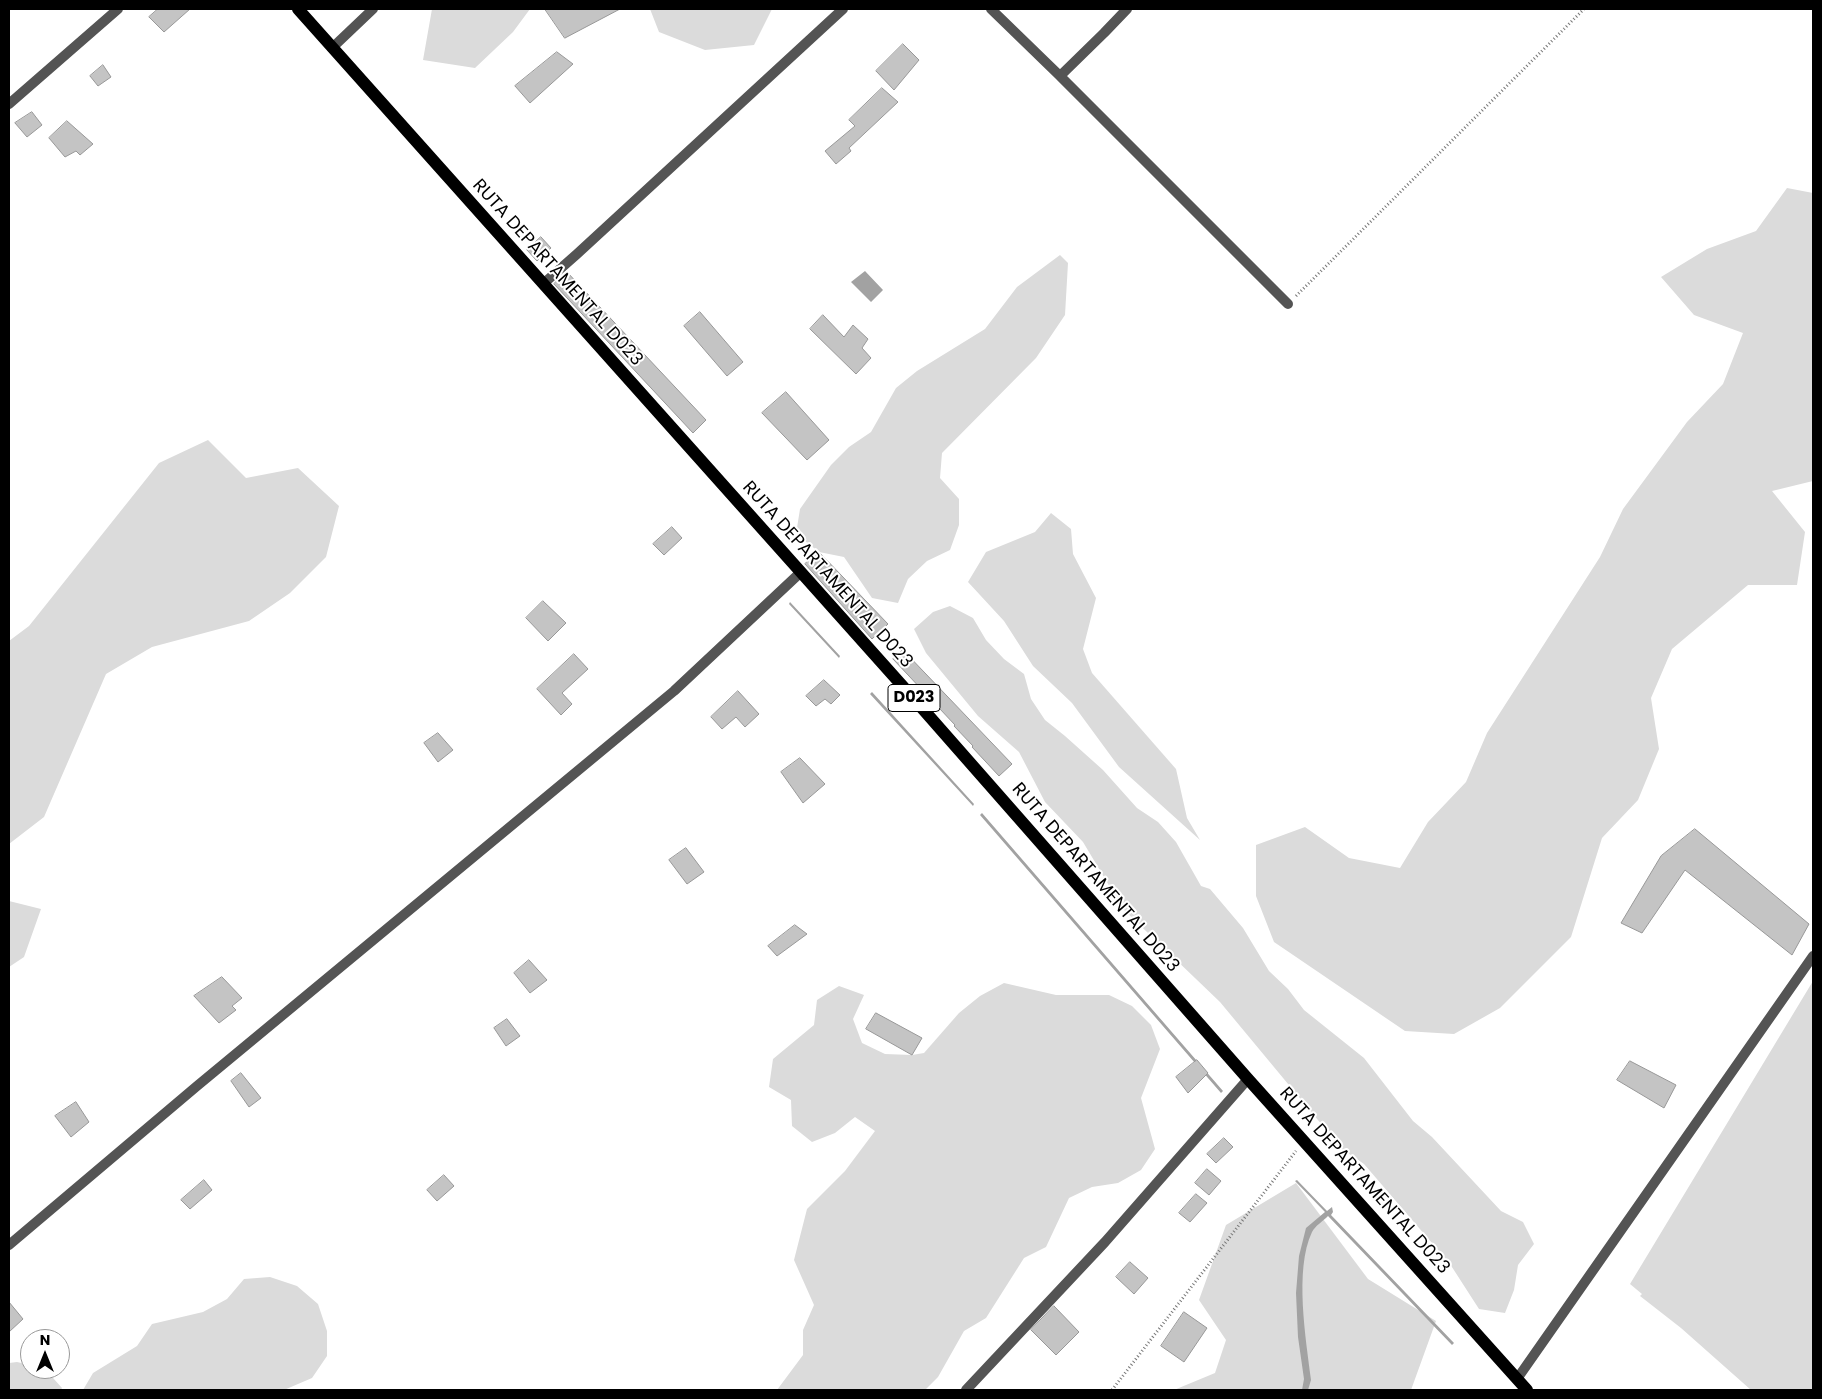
<!DOCTYPE html>
<style>
body{margin:0}
#map{position:relative;width:1822px;height:1399px;overflow:hidden;background:#fff;font-family:Poppins,sans-serif}
canvas{display:block}
.frame{position:absolute;inset:0;border:10px solid #000;pointer-events:none}
.north{position:absolute;left:20px;top:1329px;width:50px;height:50px;box-sizing:border-box;background:#fff;border:1px solid #999;border-radius:50%;rotate:0deg;font-size:14px;font-weight:700;line-height:20px;text-align:center;color:#000}
.north::after{content:'';display:block;margin:auto;width:18px;height:22px;background:#000;clip-path:polygon(50% 0,100% 100%,50% 72%,0 100%)}
</style>
<div id="map">
<canvas width="1822" height="1399"></canvas>
<div class="frame"></div>
<div class="north">N</div>
</div>
<script>
const ctx = document.querySelector('canvas').getContext('2d');
ctx.lineJoin = 'round';
function paint(path, color) { ctx.fillStyle = color; ctx.fill(path, 'evenodd'); }
function trace(path, color, width, dash) { ctx.strokeStyle = color; ctx.lineWidth = width; ctx.lineCap = dash ? 'butt' : 'round'; ctx.setLineDash(dash || []); ctx.stroke(path); }
function label(font, color, halo, rows, align = 'center') {
  ctx.font = font + ' Poppins,sans-serif'; ctx.lineWidth = 4; ctx.setLineDash([]); ctx.textBaseline = 'middle'; ctx.strokeStyle = halo; ctx.fillStyle = color; for (const [text, x, y, turn = 0] of rows) {
    ctx.save(); ctx.translate(x, y); ctx.rotate((+turn || 0) * Math.PI / 180); ctx.textAlign = isNaN(turn) ? turn : align; if (halo) ctx.strokeText(text, 0, 0); ctx.fillText(text, 0, 0); ctx.restore();
  }
}
const green = new Path2D(`
 M432,9H530L513,32L475,68L423,60Z
 M650,9H772L754,45L705,50L659,32Z
 M1787,188L1813,193V481L1772,491L1805,532L1797,585H1748L1672,649L1651,698L1659,749L1638,800L1602,838L1571,937L1500,1008L1454,1034L1405,1031L1274,942L1256,896V845L1305,827L1349,858L1400,868L1428,822L1466,782L1487,733L1600,557L1623,509L1687,422L1723,384L1743,333L1694,315L1661,277L1707,249L1756,231Z
 M1060,255L1068,263L1065,315L1036,358L942,453L940,478L959,499V525L950,550L927,561L908,579L898,603L872,598L844,557L819,552L796,534L800,509L831,465L849,447L871,432L896,388L917,371L985,329L1017,287Z
 M208,440L246,478L298,468L339,506L326,557L290,593L249,621L152,647L106,674L44,817L9,844V641L29,626L159,463Z
 M1051,513L1071,529L1073,554L1096,598L1083,649L1092,673L1176,769L1187,818L1200,840L1119,767L1072,703L1033,666L1004,621L968,582L986,552L1035,532Z
 M950,606L973,618L986,640L1004,659L1024,674L1031,699L1045,720L1065,736L1103,770L1137,808L1158,822L1176,842L1201,886L1210,889L1243,928L1269,971L1288,989L1304,1010L1364,1058L1413,1121L1432,1137L1501,1211L1523,1222L1534,1244L1518,1265L1514,1290L1505,1313L1479,1309L1450,1264L1364,1164L1342,1149L1220,1002L1123,909L1083,842L1045,802L1019,752L978,716L926,653L914,629L933,612Z
 M9,901L41,909L24,957L9,967Z
 M1813,981V1390H1751L1681,1328L1640,1296L1642,1294L1630,1284Z
 M1004,983L1056,995H1109L1132,1006L1151,1025L1160,1049L1141,1098L1155,1149L1141,1170L1118,1183L1092,1187L1069,1198L1046,1247L1024,1258L986,1318L964,1331L938,1377L925,1390H777L803,1355V1330L814,1305L794,1260L807,1209L845,1171L875,1131L855,1117L835,1133L812,1142L792,1126L791,1100L769,1087L773,1059L814,1025L817,1000L839,986L864,995L853,1019L862,1043L885,1054L912,1055L924,1053L959,1013L980,996Z
 M1296,1183L1368,1279L1436,1321L1411,1390H1174L1215,1373L1226,1340L1199,1300L1226,1225Z
 M270,1277L297,1286L318,1304L327,1331V1356L312,1378L284,1390H83L93,1373L137,1346L152,1324L203,1312L227,1299L244,1279Z
 M17,1362L30,1365V1369H45L62,1388L61,1390H9V1363Z`);
const water = new Path2D(`
 M865,271L883,290L871,302L851,282Z
 M790,602L840,656L839,658L789,604Z
 M872,692L974,804L973,806L870,694Z
 M982,813L1223,1091L1221,1093L980,815Z
 M1297,1180L1327,1211L1332,1207L1333,1212L1331,1215L1454,1343L1452,1345L1328,1216C1323,1221 1315,1226 1312,1232C1294,1270 1306,1339 1311,1380L1308,1390H1302L1304,1379L1298,1337L1296,1293L1299,1256L1306,1228L1325,1212L1295,1181Z`);
const building = new Path2D(`
 M158,9H190L164,32L149,17Z
 M545,9H620L565,38Z
 M903,44L919,60L894,90L876,71Z
 M557,52L573,64L530,103L515,86Z
 M103,65L111,77L98,86L90,76Z
 M882,88L898,102L849,148L851,151L836,164L825,151L855,126L849,120Z
 M32,112L42,125L27,137L15,123Z
 M67,121L93,144L80,155L76,151L65,157L49,138Z
 M541,237L551,248L537,261L527,250Z
 M567,272L706,420L693,433L554,284Z
 M700,312L743,362L727,376L684,326Z
 M823,315L844,337L853,325L868,339L862,348L871,358L856,374L810,329Z
 M786,392L829,440L807,460L762,413Z
 M672,527L682,538L664,555L653,544Z
 M819,552L888,624L872,639L805,564Z
 M543,601L566,623L548,641L526,618Z
 M903,650L1012,764L999,776L972,747L973,746L954,726L955,725L893,659Z
 M574,654L588,669L562,693L572,704L561,715L537,689Z
 M824,680L840,695L831,704L825,699L816,706L806,696Z
 M738,691L759,714L745,727L736,717L722,729L711,717Z
 M438,733L453,750L438,762L424,743Z
 M800,758L825,784L803,803L781,772Z
 M1695,829L1809,924L1792,955L1685,870L1642,933L1621,923L1661,856Z
 M686,848L704,872L687,884L669,860Z
 M795,925L807,934L777,956L768,946Z
 M529,960L547,980L530,993L514,973Z
 M222,977L242,998L232,1006L236,1010L219,1023L194,996Z
 M876,1013L922,1038L912,1055L866,1029Z
 M507,1019L520,1036L506,1046L494,1028Z
 M1197,1060L1208,1073L1188,1093L1176,1077Z
 M1630,1061L1676,1085L1664,1108L1617,1080Z
 M241,1073L261,1098L249,1107L231,1081Z
 M76,1102L89,1122L71,1137L55,1116Z
 M1224,1138L1233,1147L1216,1163L1207,1154Z
 M1207,1169L1221,1181L1209,1195L1195,1183Z
 M444,1175L454,1186L437,1201L427,1190Z
 M204,1180L212,1190L190,1209L181,1200Z
 M1196,1194L1207,1203L1190,1222L1179,1213Z
 M1130,1262L1148,1278L1134,1294L1116,1277Z
 M9,1302L23,1319L9,1332Z
 M1054,1306L1079,1332L1056,1355L1031,1330Z
 M1184,1312L1207,1328L1184,1362L1161,1346Z`);
const path = new Path2D(`
 M1296,296L1584,9
 M1112,1390L1296,1151`);
const street = new Path2D(`
 M991,9L1060,76L1104,33L1127,9
 M332,48L373,9
 M1060,76L1288,304
 M9,104L118,9
 M543,284L577,254L843,9
 M9,1245L197,1086L674,691L801,572
 M1517,1379L1813,956
 M966,1390L1105,1242L1248,1079`);
const primary = new Path2D(`
 M298,9L907,691L1248,1079L1527,1390`);
const shields = [
 [914,698,52]
];
const shieldNames = [
 ["D023",914,698]
];
const streetNames = [
 ["RUTA DEPARTAMENTAL D023",557,273,48],
 ["RUTA DEPARTAMENTAL D023",827,575,48],
 ["RUTA DEPARTAMENTAL D023",1095,878,49],
 ["RUTA DEPARTAMENTAL D023",1364,1181,48]
];
paint(green, '#dbdbdb');
paint(water, '#a2a2a2');
paint(building, '#c4c4c4');
trace(building, '#989898', 1);
trace(path, '#767676', 3, [1, 2.5]);
trace(street, '#545454', 10);
trace(primary, '#000', 12);
for (const [x, y, w] of shields) { const box = new Path2D(); box.roundRect(x - w / 2, y - 13.5, w, 27, 4); ctx.fillStyle = '#fff'; ctx.fill(box); trace(box, '#000', 1); }
label('bold 16px', '#000', null, shieldNames);
label('18px', '#000', '#fff', streetNames);
</script>
